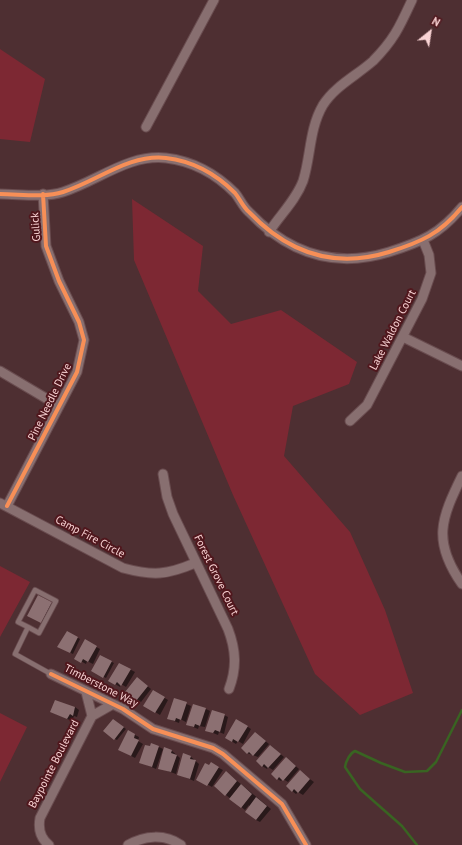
<!DOCTYPE html>
<style>
body{margin:0}
#map{position:relative;width:462px;height:845px;overflow:hidden;background:#4e2f32;font-family:"PT Sans",sans-serif}
canvas{display:block}
.north{position:absolute;left:410px;top:12px;width:40px;height:40px;-webkit-text-stroke:3px #50171d;paint-order:stroke;rotate:30deg;font-size:11px;font-weight:700;line-height:16px;text-align:center;color:#f9d3d4}
.north::after{content:'';display:block;margin:auto;width:14px;height:18px;background:#f9d3d4;clip-path:polygon(50% 0,100% 100%,50% 72%,0 100%)}
</style>
<div id="map">
<canvas width="462" height="845"></canvas>
<div class="north">N</div>
</div>
<script>
const ctx = document.querySelector('canvas').getContext('2d');
ctx.lineJoin = 'round';
function paint(path, color) { ctx.fillStyle = color; ctx.fill(path, 'evenodd'); }
function trace(path, color, width, dash) { ctx.strokeStyle = color; ctx.lineWidth = width; ctx.lineCap = dash ? 'butt' : 'round'; ctx.setLineDash(dash || []); ctx.stroke(path); }
function label(font, color, halo, rows, align = 'center') {
  ctx.font = font + ' "PT Sans",sans-serif'; ctx.lineWidth = 4; ctx.setLineDash([]); ctx.textBaseline = 'middle'; ctx.strokeStyle = halo; ctx.fillStyle = color; for (const [text, x, y, turn = 0] of rows) {
    ctx.save(); ctx.translate(x, y); ctx.rotate((+turn || 0) * Math.PI / 180); ctx.textAlign = isNaN(turn) ? turn : align; if (halo) ctx.strokeText(text, 0, 0); ctx.fillText(text, 0, 0); ctx.restore();
  }
}
const green = new Path2D(`
 M0,49L45,79L30,142L0,139Z
 M132,199L203,246L198,291L231,324L281,310L357,362L349,384L293,406L284,456L350,532L385,610L413,693L360,715L315,674L233,495L134,260Z
 M0,566L30,582L0,637Z
 M0,713L27,727L0,782Z`);
const shadow = new Path2D(`
 M38,596L55,606L45,624L28,615Z
 M67,632L80,639L73,654L59,647Z
 M85,641L100,649L93,664L87,661L86,664L75,658Z
 M100,656L114,663L106,678L92,671Z
 M120,664L135,672L126,687L121,684L120,687L110,681Z
 M141,681L151,689L141,702L126,692Z
 M153,691L168,700L160,715L144,705Z
 M175,699L191,706L186,722L180,719L179,723L169,719Z
 M75,707L79,710L77,717L74,716L72,721L56,714Z
 M206,709L210,711L205,727L199,726L198,729L188,725Z
 M224,715L228,717L224,734L219,732L218,735L206,730Z
 M237,720L251,729L243,744L238,741L236,744L226,738Z
 M115,721L126,729L117,740L115,739Z
 M129,732L139,737L138,741L143,744L135,758L120,750Z
 M255,733L269,744L258,757L247,753Z
 M271,746L284,757L273,770L268,767L267,769L262,766Z
 M159,747L163,749L156,769L140,762Z
 M171,750L180,758L176,774L159,768Z
 M190,756L199,764L194,781L178,774Z
 M290,761L299,769L288,782L283,779L281,781L277,779Z
 M211,764L223,770L212,787L198,779Z
 M300,772L314,782L303,795L298,792L296,794L292,791Z
 M230,775L271,809L260,822L256,820L249,805L245,810L226,795Z`);
const stream = new Path2D(`
 M417,845L402,826L360,789L345,767C346,761 350,753 355,751L381,763L405,772L427,771L436,762L462,710`);
const building = new Path2D(`
 M38,595L52,602L41,623L27,616Z
 M67,631L78,637L70,653L57,647Z
 M85,639L97,646L88,662L83,659L81,663L74,659Z
 M100,655L112,661L103,678L91,671Z
 M119,663L131,669L121,686L117,682L115,685L108,681Z
 M137,677L148,686L136,701L125,692Z
 M153,690L165,697L155,713L143,706Z
 M174,698L187,702L181,720L176,718L175,721L167,719Z
 M55,700L75,707L73,716L70,714L67,719L50,712Z
 M193,704L206,708L200,726L195,724L194,727L186,725Z
 M212,710L225,714L220,732L215,730L213,733L205,731Z
 M113,719L124,727L114,740L103,731Z
 M236,719L248,726L238,742L233,739L232,742L225,738Z
 M128,730L135,734L134,738L139,740L131,756L118,750Z
 M255,732L266,741L253,756L249,752L247,754L241,748Z
 M151,743L159,746L152,767L139,763L145,745L150,746Z
 M270,745L281,754L268,768L264,764L262,767L256,761Z
 M164,747L172,750L171,753L177,755L171,772L158,769Z
 M183,753L191,756L190,759L196,760L190,779L177,775Z
 M286,757L296,766L283,781L279,777L277,780L271,774Z
 M211,762L219,767L207,786L196,780L205,763L209,765Z
 M300,770L310,779L298,793L294,789L292,792L286,786Z
 M226,771L237,781L225,796L214,786Z
 M241,784L252,794L241,808L229,799Z
 M256,797L267,806L256,820L245,812Z`);
const lane = new Path2D(`
 M28,627L18,622L35,590L56,601L39,633L28,627L15,654L51,674`);
const street = new Path2D(`
 M146,127L214,0
 M0,194C20,194 44,198 63,192C98,181 128,154 166,158C192,161 216,174 235,193C240,199 243,207 249,212C288,253 334,269 389,252C421,242 440,234 462,207
 M269,232C280,215 296,200 303,181C311,156 309,129 323,105C335,86 356,76 373,61C394,40 400,26 412,0
 M403,337L462,366
 M0,371L59,406
 M350,421L367,405L422,299L431,273L429,255L423,240
 M163,474L167,497L173,514L228,629C236,650 237,668 229,689
 M462,476C441,519 432,541 462,584
 M0,503L123,568C153,576 167,575 195,563
 M7,506L77,372L84,340L79,322L59,281L46,246L43,194
 M51,674L123,709L153,729L213,748L223,754L282,804L306,845
 M92,716L113,704
 M49,845C40,838 38,829 40,818L92,716L86,692
 M128,845C145,835 165,834 181,845`);
const cycleway = new Path2D(`
 M0,194C20,194 44,198 63,192C98,181 128,154 166,158C192,161 216,174 235,193C240,199 243,207 249,212C288,253 334,269 389,252C421,242 440,234 462,207
 M7,506L77,372L84,340L79,322L59,281L46,246L43,194
 M51,674L123,709L153,729L213,748L223,754L282,804L306,845`);
const streetNames = [
 ["Gulick",36,227,-94],
 ["Lake Waldon Court",393,330,-63],
 ["Pine Needle Drive",50,402,-64],
 ["Camp Fire Circle",90,537,28],
 ["Forest Grove Court",216,575,64],
 ["Timberstone Way",101,686,27],
 ["Baypointe Boulevard",54,764,-63]
];
paint(green, '#7d2833');
paint(shadow, '#0007');
trace(stream, '#396422', 2.5);
paint(building, '#8c7072');
trace(lane, '#694c4f', 6);
trace(street, '#694c4f', 11);
trace(lane, '#886f70', 4.5);
trace(street, '#886f70', 9);
trace(cycleway, '#f78f57', 4);
label('11px', '#f9d3d4', '#50171d', streetNames);
</script>
